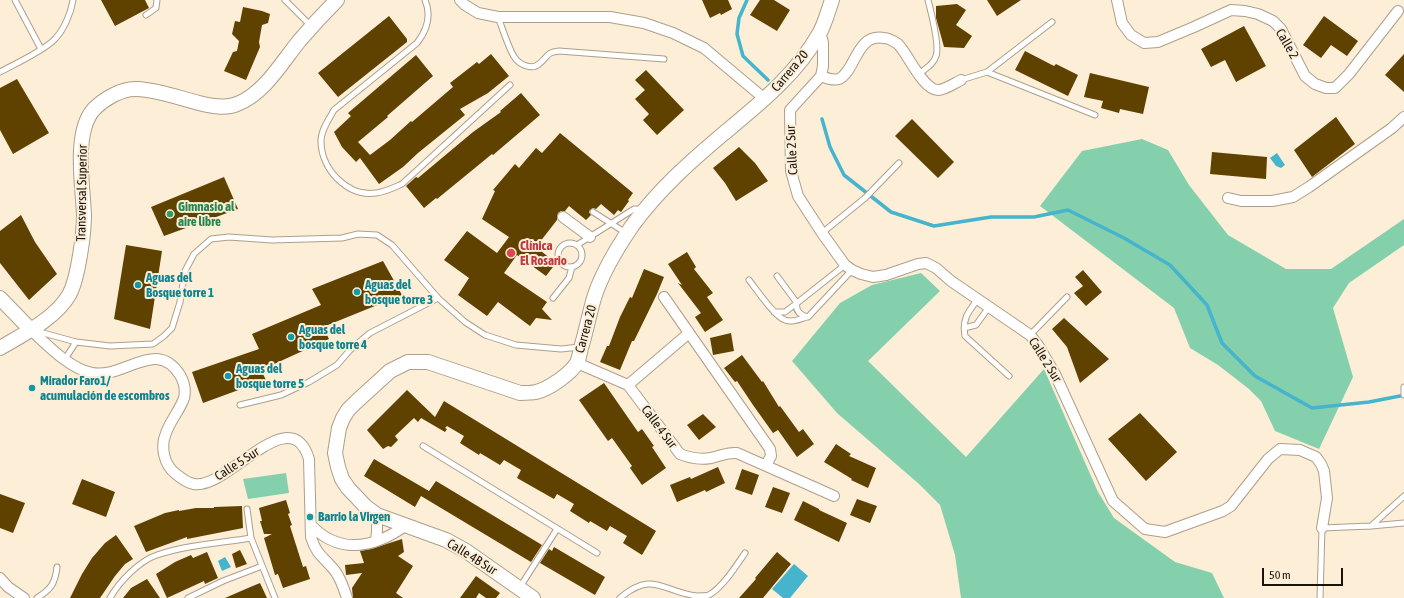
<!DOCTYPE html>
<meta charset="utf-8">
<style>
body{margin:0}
#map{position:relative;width:1404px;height:598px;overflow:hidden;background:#fdeed7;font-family:"Asap Condensed",sans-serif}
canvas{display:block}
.scale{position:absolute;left:1262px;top:568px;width:81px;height:18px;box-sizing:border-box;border:2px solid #19130c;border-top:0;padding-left:5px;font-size:12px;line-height:14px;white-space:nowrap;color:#19130c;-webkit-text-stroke:3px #fdeed7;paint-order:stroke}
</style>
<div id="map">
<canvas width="1404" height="598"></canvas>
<div class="scale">50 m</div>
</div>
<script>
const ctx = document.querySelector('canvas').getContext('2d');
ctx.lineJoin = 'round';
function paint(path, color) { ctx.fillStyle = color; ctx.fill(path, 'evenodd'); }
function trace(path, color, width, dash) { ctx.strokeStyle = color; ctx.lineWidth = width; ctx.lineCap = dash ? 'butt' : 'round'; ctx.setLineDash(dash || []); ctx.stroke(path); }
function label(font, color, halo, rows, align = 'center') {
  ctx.font = font + ' "Asap Condensed",sans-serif'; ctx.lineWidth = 4; ctx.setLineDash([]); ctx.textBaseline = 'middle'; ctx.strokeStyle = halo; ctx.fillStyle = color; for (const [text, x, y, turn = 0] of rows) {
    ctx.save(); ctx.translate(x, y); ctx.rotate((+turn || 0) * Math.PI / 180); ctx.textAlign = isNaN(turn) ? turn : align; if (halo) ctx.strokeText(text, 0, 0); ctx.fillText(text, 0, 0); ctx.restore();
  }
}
const green = new Path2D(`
 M1142,139L1168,150L1189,185L1228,235L1286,269H1331L1404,219V245L1349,283L1333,308L1353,377L1319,449L1275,431L1261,401L1249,389L1218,365L1190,348L1174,308L1040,206L1082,151Z
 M921,273L940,291L868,361L966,457L1044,369L1098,492L1114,518L1175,562L1212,573L1224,598H961L955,555L940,505L919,484L837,413L792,361L840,303L872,285Z
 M286,473L289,493L248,499L243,479Z`);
const water = new Path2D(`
 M1277,153L1285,165L1281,168L1276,166L1270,158Z
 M225,557L231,567L222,571L218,561Z
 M794,564L808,576L790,598H783L772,589Z`);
const stream = new Path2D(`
 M747,0L739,18L737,34L743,56L768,80
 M822,119L830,147L844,175L891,212L934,226L991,217H1034L1068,210L1124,238L1170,265L1207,305L1222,343L1255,376L1312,408L1369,402L1400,396`);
const building = new Path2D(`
 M101,0H145L149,8L115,26Z
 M702,0H728L732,9L721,15L720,13L710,18Z
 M760,0H774L790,10L777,31L750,15Z
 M987,0H1021L997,16Z
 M957,4L966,10L956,25L972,36L964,48L944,47L936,18V6Z
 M243,7L262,11L270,14L268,23L262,25L259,42L260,47L246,80L224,71L233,52L237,51L239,41L232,34L235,21L240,22Z
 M389,16L407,39V42L338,97L318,73Z
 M1324,16L1358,41L1347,56L1331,45L1321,58L1303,45Z
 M1244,26L1266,66L1236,82L1225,60L1211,67L1201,49Z
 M1025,51L1054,66L1056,64L1078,75L1068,96L1015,70Z
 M491,54L509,76L488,93L460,109L465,115L418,153L403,167L379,184L360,158L356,162L342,147L334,132L351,116L348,113L416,55L433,76L387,116L388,117L358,142L370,155L390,140L411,121L412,122L453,87L450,83L477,62L479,64Z
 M1404,54V92L1385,75Z
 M646,70L684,110L657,135L643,120L649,114L635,99L645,90L635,80Z
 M1090,73L1149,87L1143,114L1120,109L1119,113L1101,108L1103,101L1084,97Z
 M17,79L49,133L13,154L0,130V88Z
 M521,93L540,115L493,155L492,154L437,199L436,198L424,208L406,186L416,177L418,178L473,132L501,112L500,111Z
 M1336,117L1355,144L1312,177L1294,150Z
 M912,119L954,162L938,178L895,136Z
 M560,133L633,193L628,200L629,201L621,212L618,210L614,215L601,204L596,209L593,208L590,210L589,212L591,215L586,220L569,206L565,211H561L558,213L557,217V220L536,247L556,263L546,276L517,255L504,273L547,302L542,309L552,320L536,318L530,326L498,302L487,316L458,295L469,278L444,260L467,231L497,253L509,237L482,219L495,191L493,190L515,164L519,168L536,148L542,153Z
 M739,147L755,163L768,181L736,201L725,183L713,168Z
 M1212,152L1267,157L1266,179L1210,174Z
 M224,177L238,209L164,236L151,207Z
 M21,215L35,242L57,274L29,300L0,263V231Z
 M126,245L162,251L150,329L114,319Z
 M687,252L696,267L694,269L713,293L707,297L723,320L705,332L695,317L701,313L678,283L682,285L668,264Z
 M383,261L402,295L323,327L329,339L261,370L266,380L203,403L192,372L259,349L252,334L321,305L312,289Z
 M644,269L664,277L657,294L634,341H632L620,370L600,362L607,346H609L620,317L630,297L632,298Z
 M1083,270L1102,292L1086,306L1074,293L1083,286L1075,277Z
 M1064,318L1109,359L1080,383L1067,347L1052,329Z
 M731,333L734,351L713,355L710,338Z
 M742,355L762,382L763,381L779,407L780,406L799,432L803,429L814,444L797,457L778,430L773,433L753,405L737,381L735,382L724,368Z
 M604,383L638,432L642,429L654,446L652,447L666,468L642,485L630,468L632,466L612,438L608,441L579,400Z
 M407,390L435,417L444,401L656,531L642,555L623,543L627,536L610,526L607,531L590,521L589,523L570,511L574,504L557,494L554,499L517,478L521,470L504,460L500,465L480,453L479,455L460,443L464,436L447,426L445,428L447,429L445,432L421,418L418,422L414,418L395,436L398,440L391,447L388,446L383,449L367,430Z
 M1140,413L1177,452L1146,481L1108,439Z
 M703,414L716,427L699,440L687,425Z
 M836,444L851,454L849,456L876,468L868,488L851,480L852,479L824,462Z
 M374,459L429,491L436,481L542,545L531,562L421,496L415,507L364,476Z
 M718,467L725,483L706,492L705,490L677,502L670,485L690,477L691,479Z
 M742,469L759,475L752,495L735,489Z
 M82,479L115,492L106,517L72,504Z
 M773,487L790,493L782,513L765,507Z
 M0,494L25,503L13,533L0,528Z
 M857,499L877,506L870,523L850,515Z
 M286,500L290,513L288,514L292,525L290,526L303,567L306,566L310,579L283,588L278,574L275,575L264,538L272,534H264L260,521H262L259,508Z
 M803,501L819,509V510L847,523L839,542L794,520Z
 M242,506L243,528L187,539V537L146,552L134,526L165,513L179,510V511L196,508H214V507Z
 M116,535L133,559L125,564L115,576L100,598H70L82,574L92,558L105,543Z
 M402,539L404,552L398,556L413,566L396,593L403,598H353L352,588L362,573L346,575L345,565L364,563L360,551L371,549Z
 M554,547L605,577L595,595L540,563L549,549L552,551Z
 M240,550L247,564L236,568L232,554Z
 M207,552L218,578L205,584L204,581L167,598L156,574L175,562L191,555L193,558Z
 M777,552L791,564L763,598H739L756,579L755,578Z
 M476,576L500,593L496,598H486L479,593L476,598H460Z
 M147,579L160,598H123L131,588Z
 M260,583L267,598H225L248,588Z`);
const lane = new Path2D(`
 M15,0L41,49
 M285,0L311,26
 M425,0C432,16 427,30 417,43L334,110C329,119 321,130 321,141C321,169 347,197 376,193C385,192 393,188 402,184L510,85
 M146,15L156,8L157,0
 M498,17C502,27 509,50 515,58C520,65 532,70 539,64C548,57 546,52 559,51L664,59
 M0,72C15,64 43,51 54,40C64,30 71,13 73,0
 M987,72L1052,22
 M919,74C925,69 934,64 936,56C940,46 931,12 928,0
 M961,80L987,72L1095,115
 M593,212L626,233
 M822,233L865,198L899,163
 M558 255a12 12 0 1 1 24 0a12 12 0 1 1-24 0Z
 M577,245L634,209H636L641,210
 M845,265L797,303C795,311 800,315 808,317L852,270
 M749,280C756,289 775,317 785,320C793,323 800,319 807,317
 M553,298L569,278L572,267
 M978,299C968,312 962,319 965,336L1009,376
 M774,312H785L797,303L777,276
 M964,328L976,325L989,307
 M36,331L76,342L110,346L153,344L164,336L172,328L180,302L185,271L194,254L211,239L229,237L272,240L342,238L358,234L377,235L392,245L438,298L465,322L485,335L516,345L561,349L580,347
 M1030,335L1067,297
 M65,359L76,342
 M1404,387V395
 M240,405L281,395L309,382L337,365L350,350L370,333L438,298
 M423,446L597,553
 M247,509L251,538L275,598
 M1371,526L1404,496
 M520,587L557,529
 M37,598C51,589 55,584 57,567
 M110,598C119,582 139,561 157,555C187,545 220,543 251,538
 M188,598L223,581L262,566
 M620,598C653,570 663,592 697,596C701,596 705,596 709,595C723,587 736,566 745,553
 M1320,598L1322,528L1371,526L1404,523`);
const street = new Path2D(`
 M460,0L465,5L478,13L498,17H610L644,23L673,33L704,48L766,100
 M1117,0L1122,23L1131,35L1144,43L1158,42L1194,27L1231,10L1245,11L1258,14L1273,21L1281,29L1305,76L1315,84L1326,88H1335L1349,74L1398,11
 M820,33L823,42V66L821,76L790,110L791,171L798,196L822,233L845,265L852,270L861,274L873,277L886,275L918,264L926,263L936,268L951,281L1030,335L1038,345L1055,374L1113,501L1145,529L1165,532L1223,511L1231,506L1268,459L1280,449L1300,450L1316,457L1321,464L1324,471L1327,498L1322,528
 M821,76C826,78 832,81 839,79C856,71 856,33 884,38C888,38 895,42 898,44C908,54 923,90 938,90C945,90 955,83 961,80
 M1228,198L1241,201H1272L1293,197L1309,187L1392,128L1404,117
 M563,217L590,237
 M664,297L770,449L771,456L766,465
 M31,330C47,345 70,369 92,373C125,379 156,337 180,375C184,382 186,390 184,398C180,410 170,421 166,433C160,447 164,465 176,474C181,478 187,483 194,484C228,490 290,398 309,459L311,537C316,555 325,558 335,571C341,579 344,589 347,598
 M577,363L628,385L680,454C690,458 700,460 711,458C721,456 726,452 737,453L834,496
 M628,385L689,333
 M311,525C339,555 374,548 405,526
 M376,541L377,531V515
 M0,578L8,587L24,598`);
const secondary = new Path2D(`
 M0,298L31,330
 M0,348C22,335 55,319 69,295C78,279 84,234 84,215C83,187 73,132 94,109C104,99 122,88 137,89C158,90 179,98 199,103C211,106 225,109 237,104C264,94 282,62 300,40C312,26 324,13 337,0
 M533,598L466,551L446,540L377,515L366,507L348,488L342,479L338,467L335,453L339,428L343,418L348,410L356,402L390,371L408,362H428L520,393C525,393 531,393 536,392C549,389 570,374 577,363C579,358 580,353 581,348C586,332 589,315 594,298C602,272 617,248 632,226C658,190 690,162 723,134C759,104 796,75 819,34C825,24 828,11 832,0`);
const markers = [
 [170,214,4,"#2e9e5b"],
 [511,253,5,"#e0444e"],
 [138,285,4,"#0f9aa8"],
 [357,292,4,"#0f9aa8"],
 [291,337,4,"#0f9aa8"],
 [228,376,4,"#0f9aa8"],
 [32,388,4,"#0f9aa8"],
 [310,517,4,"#0f9aa8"]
];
const streetNames = [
 ["Calle 2",1287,44,60],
 ["Carrera 20",790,71,-50],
 ["Calle 2 Sur",792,150,-93],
 ["Transversal Superior",82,193,-89],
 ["Carrera 20",586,329,-75],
 ["Calle 2 Sur",1045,360,58],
 ["Calle 4 Sur",659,427,53],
 ["Calle 5 Sur",237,464,-33],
 ["Calle 4B Sur",472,557,32]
];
const leisureNames = [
 ["Gimnasio al",178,207],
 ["aire libre",178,222]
];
const healthNames = [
 ["Clínica",520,246],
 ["El Rosario",520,261]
];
const cultureNames = [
 ["Aguas del",146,278],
 ["Bosque torre 1",146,293],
 ["Aguas del",365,285],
 ["bosque torre 3",365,300],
 ["Aguas del",299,330],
 ["bosque torre 4",299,345],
 ["Aguas del",236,369],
 ["bosque torre 5",236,384],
 ["Mirador Faro1/",40,381],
 ["acumulación de escombros",40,396],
 ["Barrio la Virgen",318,517]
];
paint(green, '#85d0ac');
paint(water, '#45b4cc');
trace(stream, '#45b4cc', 3.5);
paint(building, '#5f4100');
trace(lane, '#ae9f8a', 7);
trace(street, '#ae9f8a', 12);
trace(secondary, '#ae9f8a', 16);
trace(lane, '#fff', 5);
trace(street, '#fff', 10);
trace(secondary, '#fff', 14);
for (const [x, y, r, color] of markers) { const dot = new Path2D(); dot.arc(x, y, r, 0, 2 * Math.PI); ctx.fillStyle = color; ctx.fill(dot); trace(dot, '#fdeed7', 1.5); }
label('13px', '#19130c', '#fdeed7', streetNames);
label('bold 13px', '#27864d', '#fdeed7', leisureNames, 'left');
label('bold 13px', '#be3a42', '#fdeed7', healthNames, 'left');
label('bold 13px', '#0d838f', '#fdeed7', cultureNames, 'left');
</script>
